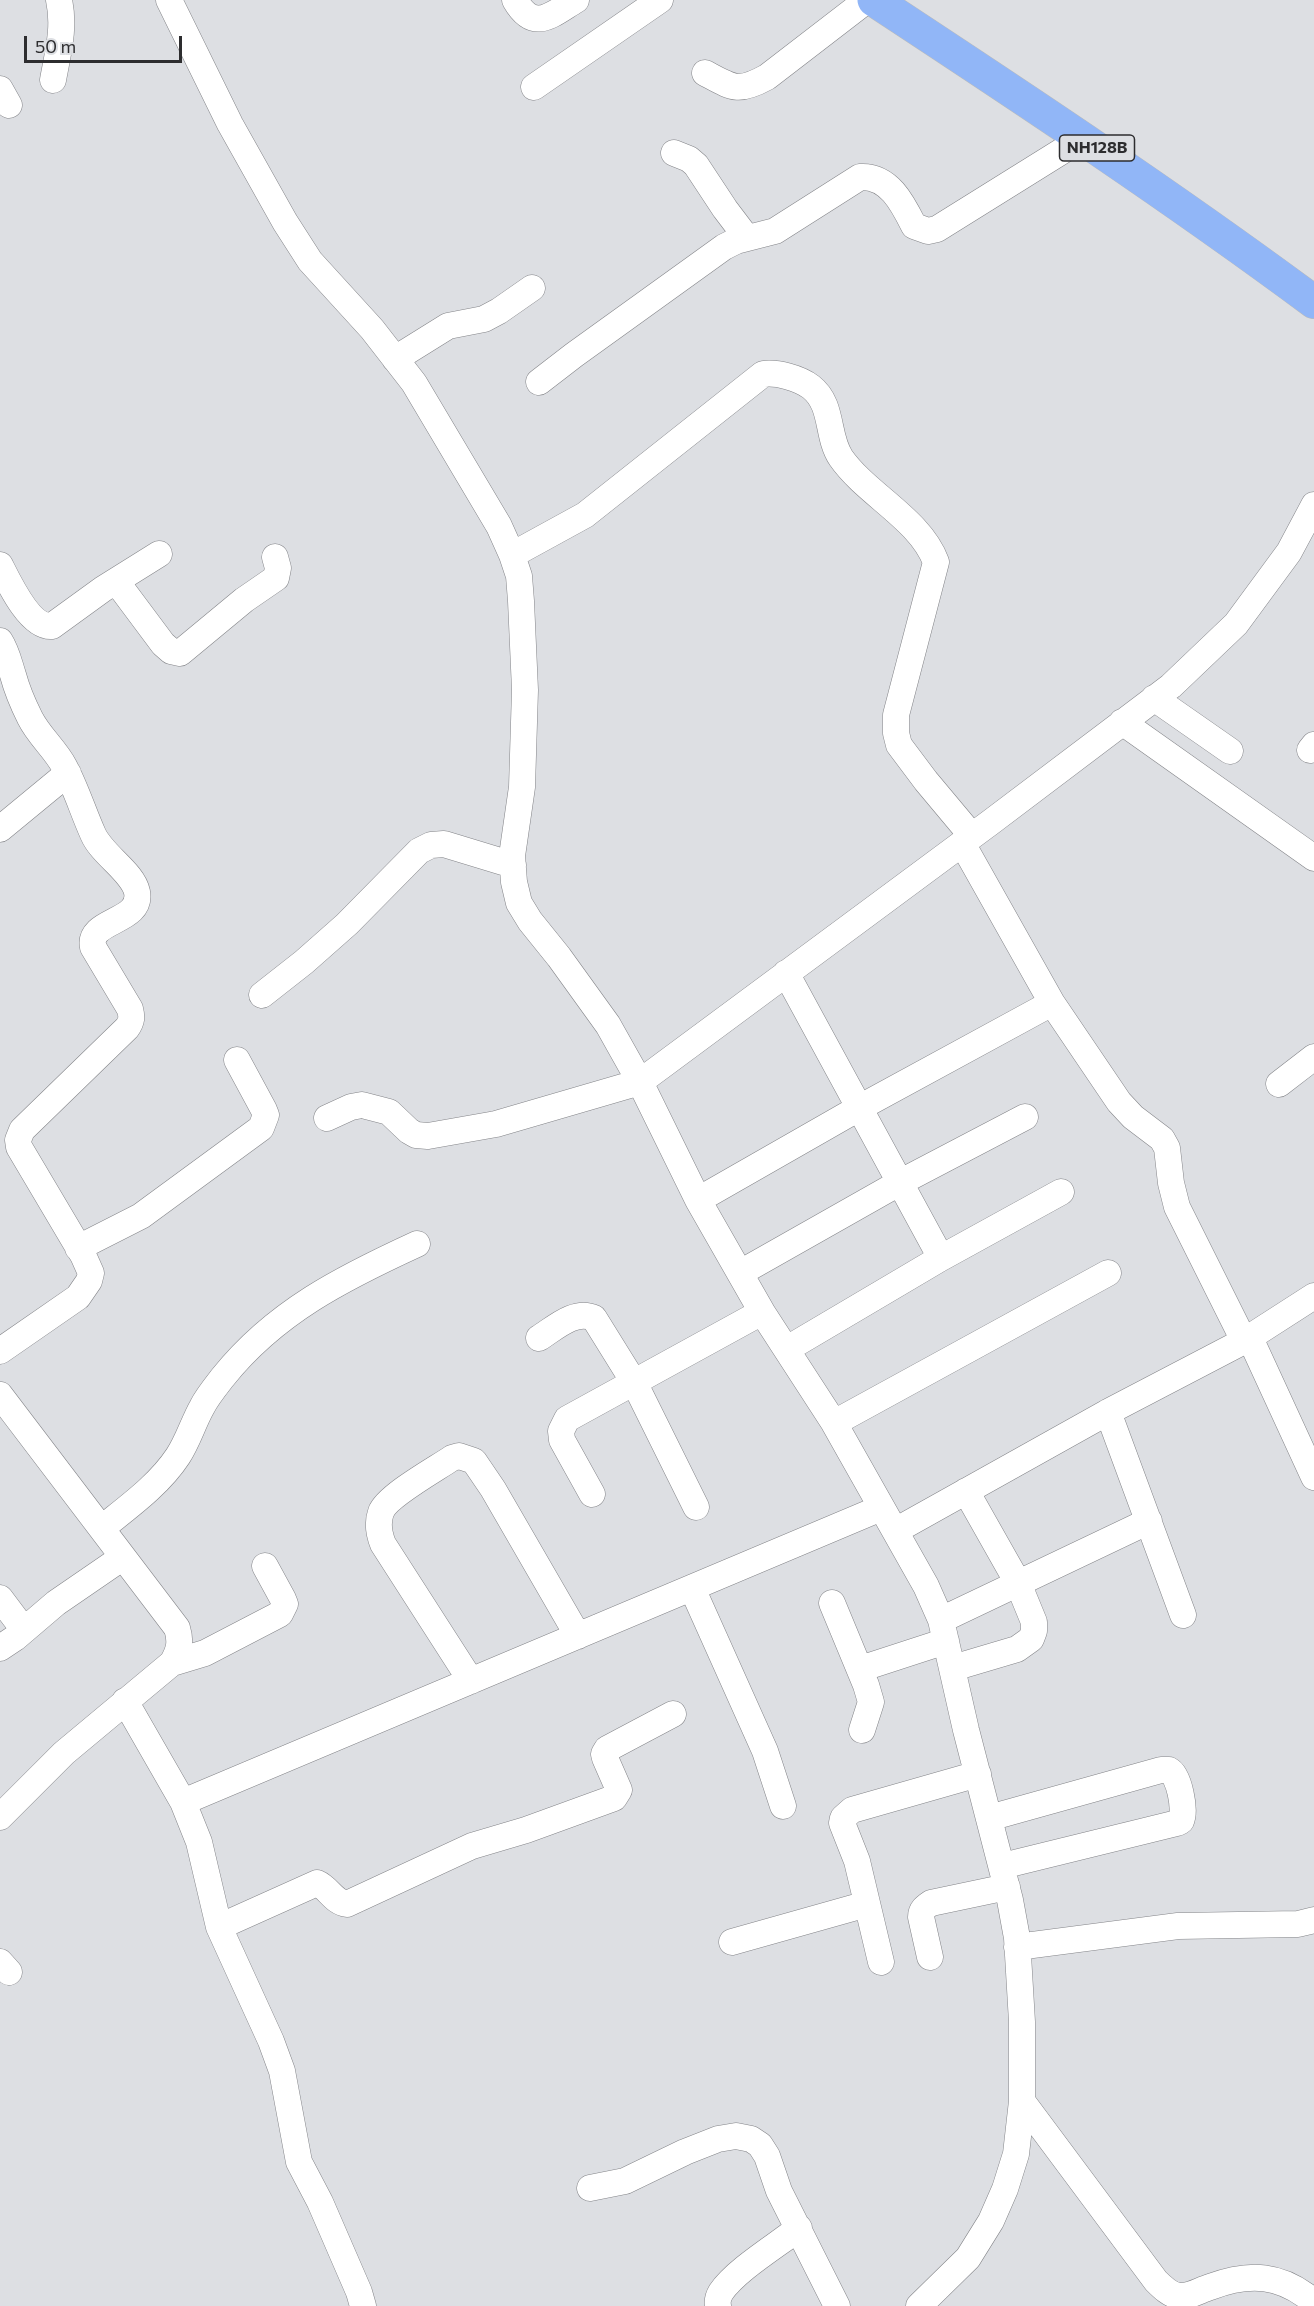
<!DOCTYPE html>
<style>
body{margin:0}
#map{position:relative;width:1314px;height:2306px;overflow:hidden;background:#dddfe3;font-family:Commissioner,sans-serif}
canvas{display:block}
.scale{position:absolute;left:24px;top:36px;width:158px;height:27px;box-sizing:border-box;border:3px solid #2d2d2f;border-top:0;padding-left:8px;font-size:18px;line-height:21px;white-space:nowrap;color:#2d2d2f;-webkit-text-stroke:4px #dddfe3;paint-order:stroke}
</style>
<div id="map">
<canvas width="1314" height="2306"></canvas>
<div class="scale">50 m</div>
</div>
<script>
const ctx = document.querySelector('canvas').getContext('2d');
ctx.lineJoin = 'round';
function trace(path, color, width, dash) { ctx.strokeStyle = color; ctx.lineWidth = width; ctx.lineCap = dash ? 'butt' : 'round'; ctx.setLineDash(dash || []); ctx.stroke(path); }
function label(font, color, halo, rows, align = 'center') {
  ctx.font = font + ' Commissioner,sans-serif'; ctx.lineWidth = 4.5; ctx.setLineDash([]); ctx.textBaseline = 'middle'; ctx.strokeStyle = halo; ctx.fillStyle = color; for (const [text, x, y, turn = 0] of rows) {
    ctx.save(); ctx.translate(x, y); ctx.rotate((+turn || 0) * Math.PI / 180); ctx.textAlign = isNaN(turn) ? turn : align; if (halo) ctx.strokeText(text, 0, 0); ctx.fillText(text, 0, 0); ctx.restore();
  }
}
const minor = new Path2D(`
 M169,0L230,124L285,222L310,261L372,329L414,383L499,526L512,555L519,576L521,601L525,690L522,787L512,856L514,882L519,903L530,921L559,957L608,1025L640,1082L698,1200L762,1312L834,1423L926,1586L941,1620L966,1730L1010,1900L1017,1938L1022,2022V2101L1016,2154L1005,2189L991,2221L968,2258L919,2306
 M515,0C534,33 551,15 576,0
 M705,73C733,88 738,93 767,77L867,0
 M53,80C58,52 65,28 59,0
 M534,87L660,0
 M0,89L9,105
 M674,153L689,159L696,165L725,209L747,238
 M395,359L448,326L484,319L499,311L532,288
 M539,382L574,355L724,247L736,241L775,231L860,177C889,175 903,204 914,226L928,231L937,229L1083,138
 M512,555L585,515L763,374C777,372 799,378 811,387C834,405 826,436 841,458C867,495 920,519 936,562L896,715V733L899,745L926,781L972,836
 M0,565C9,583 30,628 52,626L103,589L159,554
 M116,581L163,644L171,651L180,653L244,600L276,578L278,568L275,557
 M0,641C7,652 9,663 13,675C17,690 23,704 30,718C39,736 55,749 64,766C76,788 83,812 93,834C102,855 133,872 137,892C143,923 87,919 93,947L130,1009C132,1017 132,1021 127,1028L22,1130L18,1140L19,1147L83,1255L91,1273L89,1281L78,1297L0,1351
 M1154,698L1230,751
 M1122,722L1314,858
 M1310,750L1314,745
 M0,829L68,773
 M962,843L1052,1003L1119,1102L1133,1117L1162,1139L1167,1148L1171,1183L1177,1207L1244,1341
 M786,973L941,1258
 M262,995L304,962L347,924L419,851L431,845L444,844L513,865
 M1279,1084L1314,1057
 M327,1118L351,1107L362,1105L389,1112L409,1131L416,1135L428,1136L496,1124L640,1082L991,822L1171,686L1236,624L1289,552L1314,505
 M698,1200L859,1108L1052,1003
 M78,1248L141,1216L261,1128L266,1115L264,1110L237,1060
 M740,1273L899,1183L1025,1117
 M539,1338C555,1328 575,1309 594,1318L635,1384L696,1507
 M1250,1338L1314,1477
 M787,1349L941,1258L1061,1192
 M0,1395L177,1628C181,1641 180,1650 172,1663L64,1753L0,1817
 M1108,1412L1183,1615
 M834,1423L1108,1273
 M592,1494L562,1440L561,1431L567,1419L762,1312
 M102,1528C128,1507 159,1485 178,1456C188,1441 193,1423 202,1407C207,1397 216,1386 223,1377C275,1312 343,1278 417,1244
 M895,1531L1108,1412L1244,1341L1314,1296
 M692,1588L765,1751L783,1806
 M0,1598L24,1630
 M832,1603L866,1685L871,1702L862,1730
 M941,1620L1149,1521
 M0,1648L15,1638L56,1603L123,1557
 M172,1663L205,1653L280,1614L285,1604L283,1599L265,1566
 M953,1668L1017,1649L1031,1639L1034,1631V1622L1018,1583L966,1491
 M860,1669L946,1641
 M471,1681L383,1544C379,1534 377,1523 381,1512C387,1496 436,1469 452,1458L459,1456L474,1461L493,1489L578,1636
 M125,1701L183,1802L199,1842L219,1927L271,2041L282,2071L299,2162L320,2202L359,2292L363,2306
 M183,1802L881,1508
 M989,1818L1161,1770H1169C1179,1775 1186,1810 1181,1821L1177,1823L1002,1866
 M219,1927L317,1883C329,1888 333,1902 347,1904L472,1846L526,1830L614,1798L619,1790L605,1758L604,1754L607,1749L673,1714
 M732,1942L867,1904
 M1017,1947L1178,1926L1298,1924L1314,1920
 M930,1957L921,1917C921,1910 925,1907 931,1903L1007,1887
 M0,1962L9,1972
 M881,1962L857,1861L842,1823L843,1818L852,1810L978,1774
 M1022,2101L1156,2281C1162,2287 1170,2295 1179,2296C1190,2297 1200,2290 1210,2287C1250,2272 1281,2274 1314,2302
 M590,2188L625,2181L685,2152L718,2139L736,2136L751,2139L760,2145L767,2156L779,2191L837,2306
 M718,2306C717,2301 718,2297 721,2292C736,2270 776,2246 799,2228`);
const highway = new Path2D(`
 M874,0C1023,98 1171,196 1314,302`);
const shields = [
 [1097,148,75]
];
const shieldNames = [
 ["NH128B",1097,148]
];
trace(minor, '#838488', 27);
trace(highway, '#bcbcbc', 34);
trace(minor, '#fff', 26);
trace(highway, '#91b6f7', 33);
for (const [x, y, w] of shields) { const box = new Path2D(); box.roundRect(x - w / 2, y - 13, w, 26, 4.5); ctx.fillStyle = '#dddfe3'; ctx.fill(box); trace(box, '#2d2d2f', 1.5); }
label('bold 16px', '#2d2d2f', null, shieldNames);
</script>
